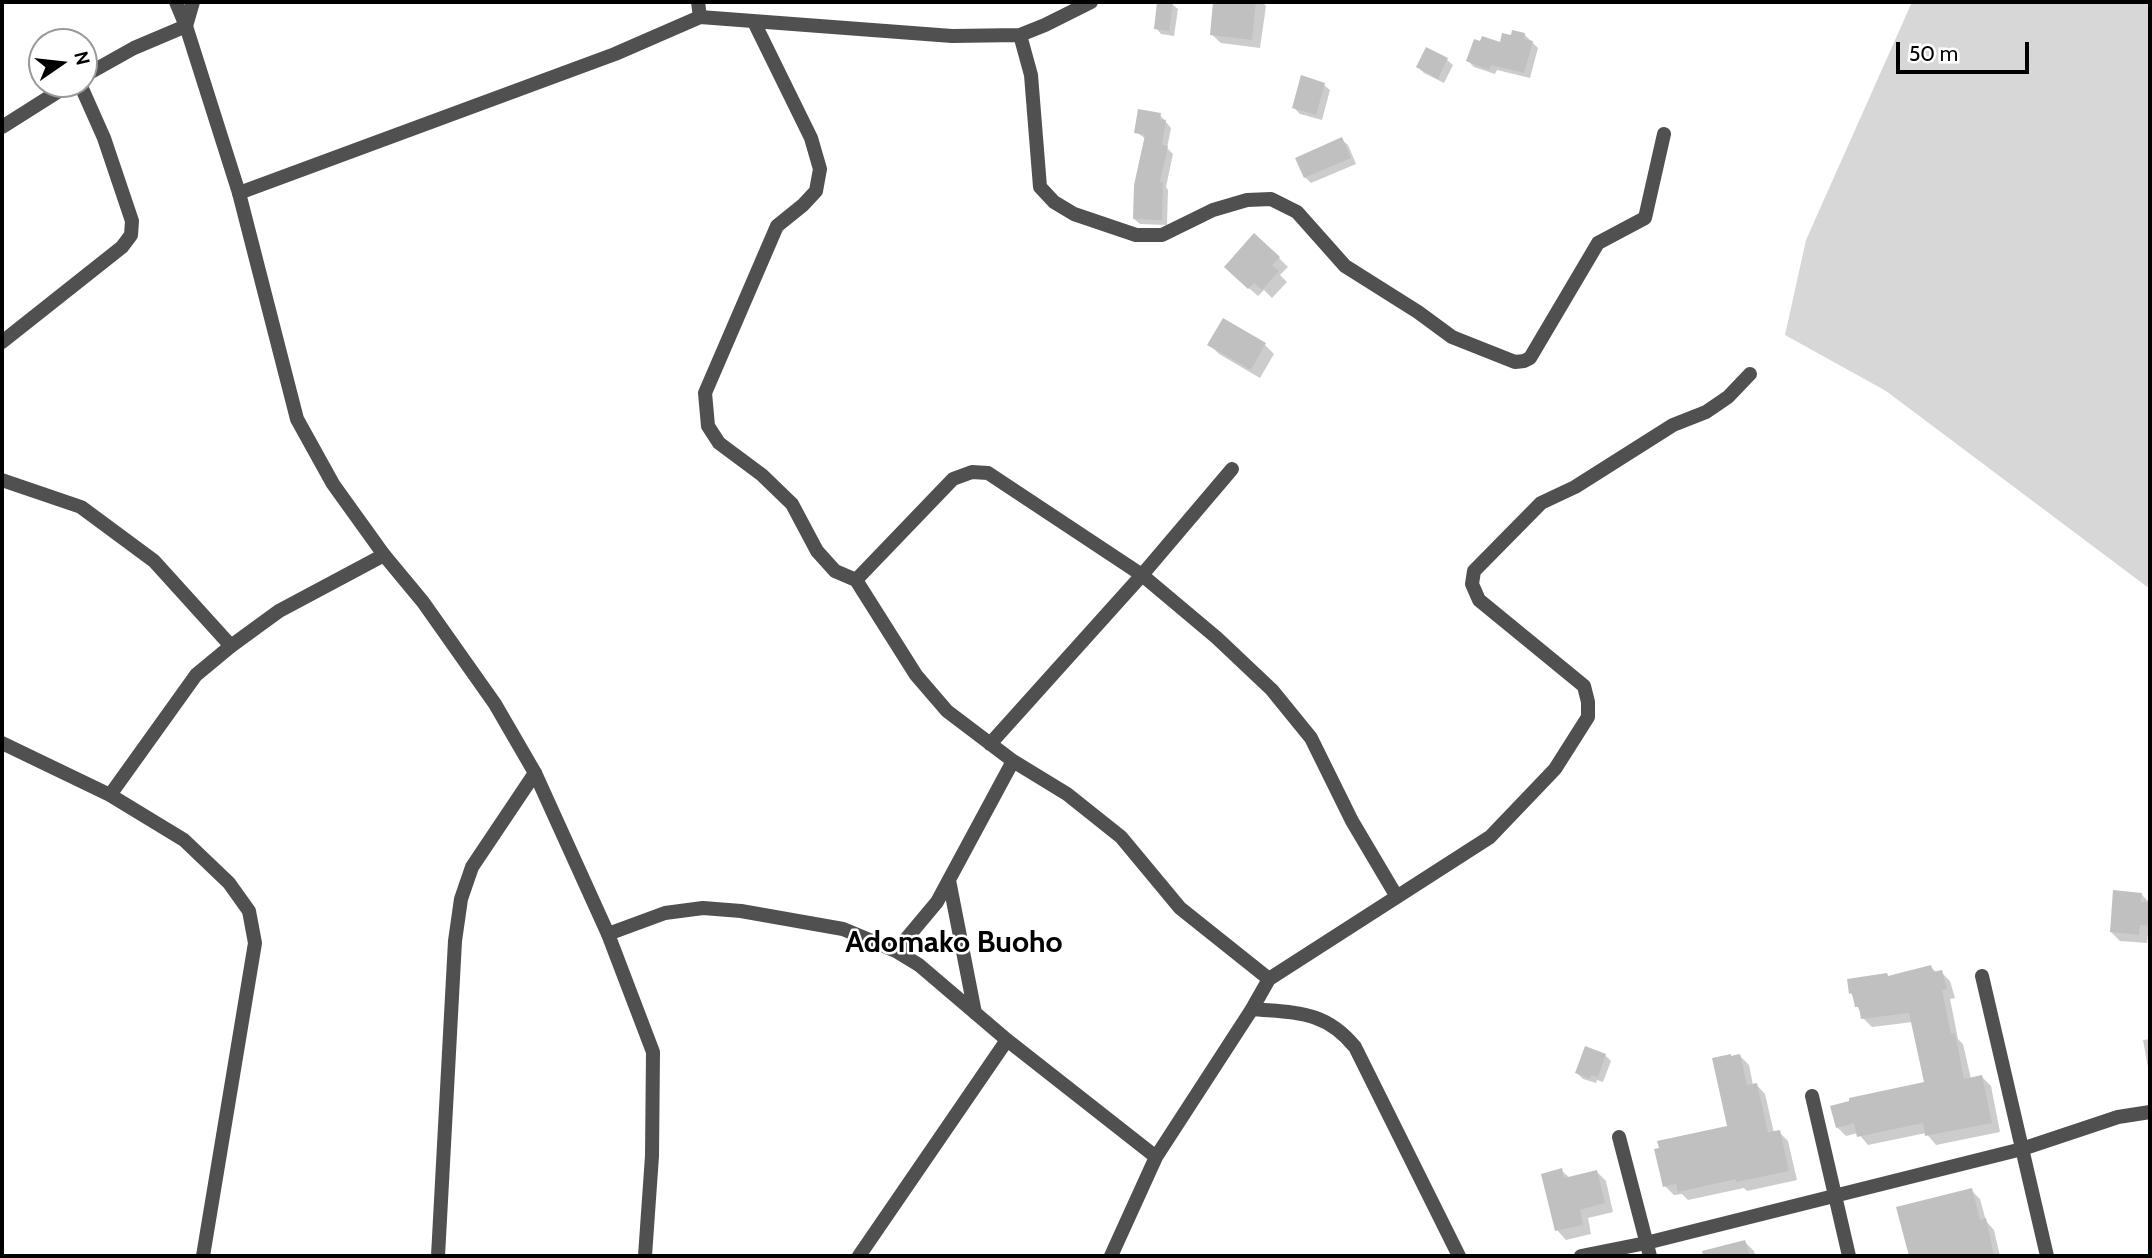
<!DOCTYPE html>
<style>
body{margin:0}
#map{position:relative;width:2152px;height:1258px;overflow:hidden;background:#fff;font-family:Cabin,sans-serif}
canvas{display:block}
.frame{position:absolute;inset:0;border:4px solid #000;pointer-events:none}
.north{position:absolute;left:28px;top:28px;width:70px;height:70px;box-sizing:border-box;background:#fff;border:2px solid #999;border-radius:50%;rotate:76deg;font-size:19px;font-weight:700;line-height:28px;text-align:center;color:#000}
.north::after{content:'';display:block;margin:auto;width:24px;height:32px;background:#000;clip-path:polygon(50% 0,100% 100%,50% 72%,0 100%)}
.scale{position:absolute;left:1896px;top:42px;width:133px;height:32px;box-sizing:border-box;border:4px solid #000;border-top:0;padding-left:9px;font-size:21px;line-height:24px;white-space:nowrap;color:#000;-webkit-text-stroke:5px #fff;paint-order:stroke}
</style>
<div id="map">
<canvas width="2152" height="1258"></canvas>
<div class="frame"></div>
<div class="north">N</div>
<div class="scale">50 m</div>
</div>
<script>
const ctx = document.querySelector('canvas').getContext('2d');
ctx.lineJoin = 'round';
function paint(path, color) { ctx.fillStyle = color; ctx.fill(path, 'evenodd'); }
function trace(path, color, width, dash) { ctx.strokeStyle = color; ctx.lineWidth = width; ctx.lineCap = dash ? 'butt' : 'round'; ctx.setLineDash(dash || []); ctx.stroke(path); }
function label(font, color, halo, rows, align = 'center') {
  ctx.font = font + ' Cabin,sans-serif'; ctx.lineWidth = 5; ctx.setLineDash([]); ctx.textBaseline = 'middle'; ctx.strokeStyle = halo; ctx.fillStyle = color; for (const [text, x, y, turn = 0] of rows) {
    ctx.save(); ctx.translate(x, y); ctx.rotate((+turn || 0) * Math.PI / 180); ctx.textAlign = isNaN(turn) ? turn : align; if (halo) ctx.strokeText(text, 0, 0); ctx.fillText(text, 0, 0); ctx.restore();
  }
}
const green = new Path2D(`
 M1912,2H2150V589L1886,391L1785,335L1806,240Z`);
const shadow = new Path2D(`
 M1159,2L1172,4L1178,9L1174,36L1161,34L1156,28Z
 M1215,2H1262L1266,6L1260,48L1221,43L1211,34Z
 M1524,34L1538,48L1530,78L1497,70L1495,74L1474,67L1468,61L1512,37Z
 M1427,49L1447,60L1453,65L1444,83L1424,73L1418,67Z
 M1324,85L1330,90L1322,120L1300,114L1294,108Z
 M1160,115L1171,128L1167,148L1173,154L1166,187L1168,190L1167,225L1140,224L1134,219L1146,139L1136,132Z
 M1342,140L1348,145L1356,164L1311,183L1305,177Z
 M1279,258L1288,267L1280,275L1287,282L1272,298L1264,290L1258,296L1235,276Z
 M1210,345H1265L1274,354L1260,378L1219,354Z
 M2141,894L2150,903V934H2148L2147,943L2120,941L2111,932Z
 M1931,967L1937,973L1941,972L1950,981L1955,998L1950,999L1958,1039L1963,1044L1971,1079L1982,1077L1991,1086L2000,1132L1936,1145L1926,1133L1868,1145L1858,1133L1846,1136L1837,1127L1926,1084L1913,1022L1872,1027L1863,1018L1851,993L1887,974L1889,977Z
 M2150,1039V1079L2143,1040Z
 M1605,1055L1611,1061L1603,1082L1597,1080L1596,1083L1583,1079L1577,1073Z
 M1740,1056L1749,1065L1753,1085L1756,1084L1765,1094L1774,1133L1779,1132L1788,1141L1797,1180L1747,1191L1744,1188L1688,1200L1682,1194L1674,1195L1665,1186L1729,1127L1733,1058Z
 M1561,1170L1570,1178L1597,1172L1606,1181L1613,1212L1588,1218L1591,1234L1566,1240L1557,1230Z
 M1971,1190L1980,1199L1986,1221L1994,1230L2000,1256H1911L1898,1208Z
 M1745,1242L1754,1251L1755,1256H1704V1253Z`);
const building = new Path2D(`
 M1157,2H1173L1169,31L1154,29Z
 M1213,2H1256L1252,40L1210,35Z
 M1512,30L1525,33L1524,39L1533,41L1524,73L1491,65L1489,70L1466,61L1474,39L1480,41L1482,36L1500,42L1502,33L1511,35Z
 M1426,47L1448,58L1438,79L1416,67Z
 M1301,75L1325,83L1316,115L1292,108Z
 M1138,109L1161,113L1160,119L1166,120L1162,145L1168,146L1160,182H1163L1162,220L1133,219L1134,185L1145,135L1134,133Z
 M1342,137L1351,158L1304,178L1295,158Z
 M1254,233L1280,257L1272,265L1279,271L1262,290L1254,283L1248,289L1224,267Z
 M1223,318L1266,343L1251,370L1207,345Z
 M2113,890L2142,893L2141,902H2149L2148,926L2140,925L2139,935L2110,932Z
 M1931,965L1933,972L1942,970L1947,989L1942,990L1951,1034L1955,1033L1964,1079L1982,1075L1992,1123L1925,1136L1923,1123L1857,1137L1854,1123L1836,1128L1830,1106L1849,1101V1098L1924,1082L1909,1013L1861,1019L1859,1007H1855L1852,993L1849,994L1847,979L1887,973L1888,976Z
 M1585,1046L1606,1054L1598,1077L1591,1075L1590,1079L1575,1073Z
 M1731,1054V1056L1740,1054L1747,1085L1757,1083L1768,1132L1780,1130L1789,1171L1736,1182V1179L1678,1192L1676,1184L1663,1187L1654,1149L1659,1148L1657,1141L1727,1126L1712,1058Z
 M1562,1168L1564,1178L1597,1170L1605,1203L1580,1210L1583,1225L1555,1231L1541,1174Z
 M1972,1188L1980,1220L1986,1218L1994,1256H1909L1896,1207Z
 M1745,1240L1750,1256H1703L1702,1251Z`);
const minor = new Path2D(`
 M700,17L952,36L1020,35L1045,25L1091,2
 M754,22L811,138L820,169L816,191L803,205L777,226L705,393L708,426L719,443L762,475L792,504L817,551L835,571L856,580L916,675L947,711L1013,761L1067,794L1121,837L1180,908L1269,979
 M1020,35L1031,75L1040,187L1054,202L1074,214L1136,235H1162L1213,210L1247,200L1271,199L1297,212L1345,266L1418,312L1452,337L1515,362L1524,361L1530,358L1598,243L1645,218L1664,134
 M84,76L134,48L186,26L193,2
 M2,127L70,84
 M239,193L615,54L700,17L698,2
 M2,342L122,247L131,235L132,221L104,138L80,84
 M2,480L81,507L154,561L231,646
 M856,580L953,479L972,472L988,473L1142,575L1217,638L1272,690L1311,738L1352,821L1397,897
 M2,743L110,795L184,840L229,883L249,911L255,943L203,1256
 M990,744L1142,575L1232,469
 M110,795L196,675L231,646L279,611L384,555
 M949,880L975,1013
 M608,934L665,913L703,908L741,911L843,929L896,951L919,965L1007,1040L1156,1157
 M896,951L937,902L1013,761
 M1982,976L2047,1256
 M1252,1009C1296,1013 1325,1010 1355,1047L1459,1256
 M1812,1096L1849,1256
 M1619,1137L1650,1256
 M438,1256L455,941L461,899L472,867L535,773
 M859,1256L1007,1040
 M1111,1256L1156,1157L1252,1009L1269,979L1490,837L1555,769L1588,717V702L1584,686L1479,600L1472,584L1474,571L1541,503L1575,487L1673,425L1706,412L1728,397L1750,374
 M1581,1256L1646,1243L2022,1149L2118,1117L2150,1112`);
const tertiary = new Path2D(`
 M176,2L186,26L239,193L297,419L333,484L384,555L423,602L495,704L535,773L608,934L653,1052L652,1156L645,1256`);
const quarterNames = [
 ["Adomako Buoho",954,943]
];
paint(green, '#d7d7d7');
paint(shadow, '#0003');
paint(building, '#c0c0c0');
trace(minor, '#505050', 14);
trace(tertiary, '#505050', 14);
label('bold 30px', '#000', '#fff', quarterNames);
</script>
